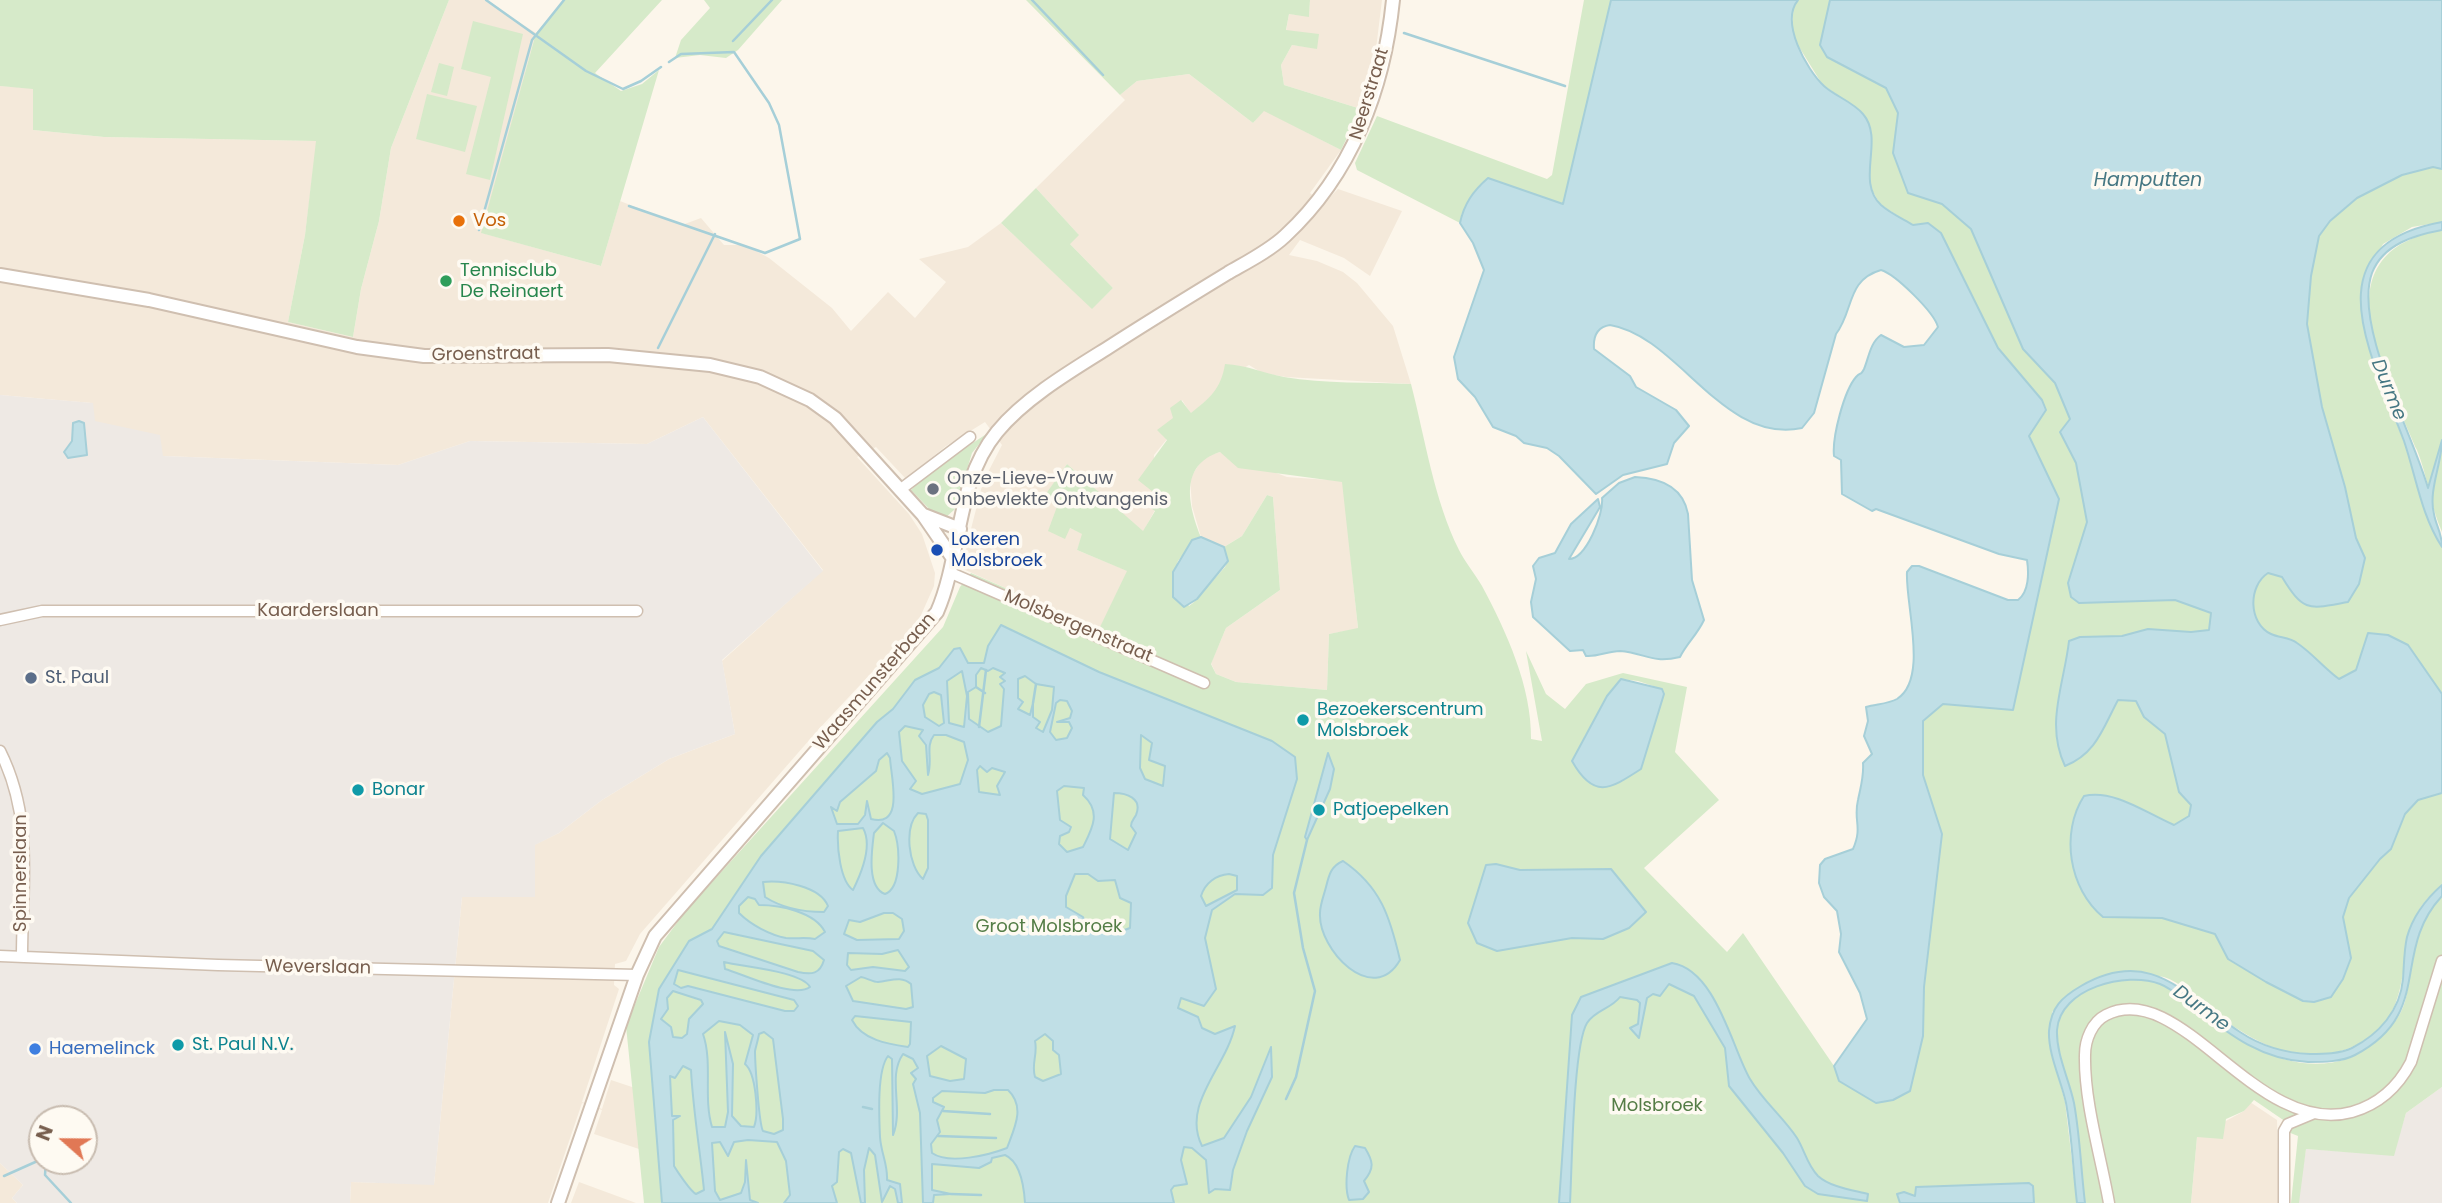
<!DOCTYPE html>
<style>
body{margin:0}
#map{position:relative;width:2442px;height:1203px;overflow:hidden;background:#fcf6eb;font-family:Poppins,sans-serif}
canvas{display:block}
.north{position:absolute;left:28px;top:1105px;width:70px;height:70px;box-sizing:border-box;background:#fefaf2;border:2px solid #c8bcb0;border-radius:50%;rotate:291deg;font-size:19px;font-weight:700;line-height:28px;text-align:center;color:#775e4e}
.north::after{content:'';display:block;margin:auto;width:24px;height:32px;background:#e17855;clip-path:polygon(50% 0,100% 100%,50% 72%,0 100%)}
</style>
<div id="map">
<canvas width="2442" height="1203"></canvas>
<div class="north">N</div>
</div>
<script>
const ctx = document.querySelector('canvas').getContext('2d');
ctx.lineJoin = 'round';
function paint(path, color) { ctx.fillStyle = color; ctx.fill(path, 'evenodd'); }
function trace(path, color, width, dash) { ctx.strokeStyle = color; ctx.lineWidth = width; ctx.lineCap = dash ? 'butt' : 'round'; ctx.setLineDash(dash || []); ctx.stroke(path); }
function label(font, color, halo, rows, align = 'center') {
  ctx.font = font + ' Poppins,sans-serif'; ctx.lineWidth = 7; ctx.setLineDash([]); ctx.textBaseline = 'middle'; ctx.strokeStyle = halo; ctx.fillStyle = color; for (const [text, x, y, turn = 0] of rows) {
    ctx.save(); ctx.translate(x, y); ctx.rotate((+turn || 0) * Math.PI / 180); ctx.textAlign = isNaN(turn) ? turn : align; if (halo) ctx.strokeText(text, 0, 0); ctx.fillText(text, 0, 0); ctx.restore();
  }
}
const residential = new Path2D(`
 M449,0H484L536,33L482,233L601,266L620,201L682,225L701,218L724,245H745L769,258L832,308L851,331L888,292L915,318L946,282L919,259L968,247L1001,223L1092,308L1113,288L1069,243L1078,234L1036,188L1125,100L1120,95L1137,81L1189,74L1253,123L1264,110L1341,150L1310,193L1323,204L1338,189L1402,211L1370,276L1344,258L1300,240L1289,255L1317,261L1343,272L1357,283L1393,326L1411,384L1286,377L1262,373L1249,365L1222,381L1215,393L1191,414L1182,400L1167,439L1154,455L1155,510L1143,532L1067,464L1044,498L1058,504L1070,528L1083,534L1077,550L1128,571L1099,630L961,568L983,482L1002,445L985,422L946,446L906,479L876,447L857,457L909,514L922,534L935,573L934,586L917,624L818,730L640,934L626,961L615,964L614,985L619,989L582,1102L602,1109L611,1080L635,1088L642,1150L594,1134L602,1110L582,1103L548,1203H350L351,1182L434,1184L462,897H535L534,845L559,833L602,800L669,759L735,734L722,661L823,570L703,417L647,444L470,441L398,465L163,456L94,421L92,403L0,395V86L33,88V130L104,137L317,141L305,235L288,322L353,337L361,289L379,221L391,148Z
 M1310,0H1382L1375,57L1361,109L1284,85L1281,65L1292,45L1317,48L1286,31L1289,14L1309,16Z
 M1220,452L1287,477L1343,481L1358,629L1329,634L1327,690L1236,682L1216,674L1211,663L1226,628L1280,590L1273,497L1267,495L1242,536L1224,547L1201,537L1192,506L1190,478L1204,457Z
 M2250,1102L2277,1120L2279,1203H2191L2197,1137L2244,1111Z
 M0,1163L23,1185L12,1198L17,1203H0Z
 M579,1182L636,1203H571Z`);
const industrial = new Path2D(`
 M0,395L93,403L95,421L160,435L163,456L398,465L470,441L647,444L703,417L823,571L722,660L735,734L669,759L602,800L559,833L535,845V897H462L434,1185L351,1182L350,1203H17L12,1198L23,1185L0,1163ZM42,1119H84V1161H42Z
 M2442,1087V1203H2297L2306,1149L2393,1155L2406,1113Z`);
const green = new Path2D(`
 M0,0H449L391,148L379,221L361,289L353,337L288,322L305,235L316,141L104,137L33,130V89L0,86Z
 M564,0H662L595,73L621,91L642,84L659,70L601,266L481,233L536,33Z
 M704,0H782L738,50L726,58L700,55L675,58L681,40L710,8Z
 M1026,0H1310L1309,17L1289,14L1286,30L1319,34L1317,49L1292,45L1281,65L1284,85L1361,109L1341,150L1264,111L1253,123L1189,74L1137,81L1120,95Z
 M1584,0H1611L1563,205L1488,178L1462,213L1460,223L1357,170L1355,163L1377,116L1547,179L1552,175Z
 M1798,0H2442V222L2412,227L2383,244L2361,287L2374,365L2412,463L2426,515L2442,547V885C2435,891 2425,900 2420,908C2396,950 2414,1009 2368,1038C2310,1076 2256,1045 2208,1008C2195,997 2180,982 2164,977C2153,974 2107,977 2095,979C2081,983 2064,1003 2052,1012L2054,1061L2065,1102L2077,1203H644L626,1026L659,947L685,912L943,627L960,587L971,573L1099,629L1127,571L1077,550L1082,534L1070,528L1065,539L1048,531L1058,504L1043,498L1067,464L1143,531L1155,511L1145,504L1153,492L1138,480L1167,440L1157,430L1173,418L1170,408L1181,400L1191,413C1210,398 1221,389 1225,364C1247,365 1263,373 1284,377C1325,384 1369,382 1411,384C1425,438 1434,500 1459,550C1465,562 1475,574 1482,586C1506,631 1532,687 1531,739L1542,741L1526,651L1546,694L1565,709L1586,684L1623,673L1687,687L1675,752L1719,800L1644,868L1727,952L1743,933L1834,1066L1839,1081L1893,1100L1910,1091L1923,1036L1924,987L1942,834L1923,775V721L1943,704L2013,709L2059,499L2029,436L2046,410L2042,400L1998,348L1941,233L1913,226L1880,204L1869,185L1872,134L1864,114L1822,84L1791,34L1794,5ZM1220,452L1238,468L1342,482L1358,628L1329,634L1327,690L1236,682L1216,674L1211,664L1226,628L1280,590L1273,497L1267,495L1242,536L1224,547L1228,561L1225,567L1193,603L1189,606L1172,581L1178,561L1196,538L1201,537C1188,505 1179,465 1220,452ZM1620,679L1638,681L1662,689L1664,695L1641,769L1584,737Z
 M473,21L523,34L490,180L466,174L491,77L461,69Z
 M439,63L454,67L447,96L431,92Z
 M427,94L477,106L465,152L416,139Z
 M1036,188L1079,235L1070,244L1113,288L1092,309L1001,223Z
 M2442,230V532C2430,505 2428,477 2417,450C2386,374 2315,253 2442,230Z
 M988,433L972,453L955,509L944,519L936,516L911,490L933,469Z
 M2442,896V1087L2406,1113L2394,1156L2306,1149L2299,1203H2291L2298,1136L2288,1132L2292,1126L2254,1100L2244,1111L2226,1119L2223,1139L2197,1137L2191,1203H2085C2081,1170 2080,1136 2074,1103C2069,1079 2056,1054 2057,1030C2060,988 2125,971 2160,984C2176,990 2190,1004 2204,1014C2245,1046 2295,1077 2350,1058C2357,1055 2365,1048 2372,1043C2418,1010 2403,987 2415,941C2419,923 2430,909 2442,896Z`);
const water = new Path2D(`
 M1611,0H1798C1780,22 1806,69 1824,86C1835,96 1853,102 1863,114C1885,140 1855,180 1881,205C1890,213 1903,219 1913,225L1928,223L1941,233L1998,348L2042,400L2046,410L2029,436L2059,499L2013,710L1943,704L1923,721V775L1942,834L1924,987L1923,1036L1910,1091L1893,1100L1876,1103L1839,1081L1834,1066L1867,1019L1860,993L1839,952L1841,934L1837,911L1824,897L1819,883L1820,865L1825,859L1853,849C1863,826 1853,821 1858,800C1861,785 1864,777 1863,763L1872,754L1864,736L1868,721L1866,707C1876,704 1888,704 1897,699C1929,679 1905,604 1907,572L1912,566H1919L2008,600H2018C2029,592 2029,573 2027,560L1999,554L1876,509L1872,511L1842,494L1841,460L1834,456C1832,437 1844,391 1856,377C1861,371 1860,377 1864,369C1869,357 1870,343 1881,335L1904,347L1924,345L1938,327C1934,312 1895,274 1881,270C1846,280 1854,311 1836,334L1814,413L1802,428C1723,445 1678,336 1610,325C1597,327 1593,336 1594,349L1630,376L1636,387L1676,410L1689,426L1674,443L1667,464L1623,475L1596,494L1559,456L1547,448L1524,443L1516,436L1493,427L1475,397L1458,379L1454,357L1484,270L1473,243L1460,223C1464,204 1473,191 1488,178L1563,204Z
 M1830,0H2442V169L2433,167L2402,175L2357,198L2330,221L2319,236L2311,276L2307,324L2322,407L2345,487L2356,538L2365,558L2359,584L2348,602C2309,609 2304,613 2282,577L2268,573C2248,586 2248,623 2271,634C2279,638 2290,637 2297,643C2312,653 2324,668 2339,679L2356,670L2368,633L2388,635L2408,645L2442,694V793L2418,800L2405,814L2391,849L2380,859L2349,898L2343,917L2351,958L2343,979L2331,997L2314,1002L2303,1001L2266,982L2228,959L2215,934L2162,918L2103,917C2069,889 2060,833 2084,796C2114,789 2146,813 2174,825L2189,816L2191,805L2179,792L2165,734L2144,717L2136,701L2118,700C2103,728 2096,754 2065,766C2045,724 2064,685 2069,641L2080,637L2122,636L2148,629L2191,632L2209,630L2211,613L2175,600L2079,603L2071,597L2068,583L2087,522L2076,463L2060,432L2070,419L2055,383L2023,349L1971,229L1942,204L1908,193L1893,153L1898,113L1886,88L1827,57L1820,45Z
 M2442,222V230C2415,235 2383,244 2372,273C2353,325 2413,434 2428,488L2442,440C2442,463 2428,491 2434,514C2436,526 2442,533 2442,547C2421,515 2416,476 2404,441C2373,357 2308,246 2442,222Z
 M79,421L84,423L87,455L68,458L64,452L72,441L73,423Z
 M1635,477C1660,478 1683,487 1688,514L1692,580L1704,620C1697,635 1687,643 1680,657C1651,664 1646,653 1620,651C1608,651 1598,657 1586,656L1583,650L1570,651L1533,617L1531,602L1536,579L1533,566L1539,558L1555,553L1571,524L1598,499L1600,507L1569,559C1586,559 1604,514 1602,498L1619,483Z
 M1201,537L1224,547L1228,561L1197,599L1184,607L1173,597V572L1192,540Z
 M1001,625L1099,672L1272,741L1295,757L1297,779L1273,855L1272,888L1263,895L1235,894L1212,910L1205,938L1216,989L1204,1006L1181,998L1178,1008L1198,1017L1202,1028L1215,1034L1235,1026C1226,1068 1181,1104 1202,1146L1224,1138L1251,1097L1271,1047L1272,1077L1247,1131L1233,1170L1230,1190L1215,1189L1209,1193L1206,1160L1192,1148L1184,1147L1181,1160L1187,1184L1174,1186L1171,1190L1174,1203H1025C1024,1187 1021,1162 1005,1155L992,1158L991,1162L979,1168L932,1164V1190L951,1194L934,1195L933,1203H923L920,1113L913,1084L916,1079L911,1073L918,1068L913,1059L903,1054C887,1077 904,1108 893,1135L892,1059L888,1056C877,1070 879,1115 880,1137C881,1153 888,1165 887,1180L900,1184L902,1203H898L895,1189L890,1186L882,1202L875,1155L869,1148L864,1170L865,1203H861L851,1153L843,1149L839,1152L837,1182L832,1186L837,1203H784L790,1195L786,1161L777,1142L748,1140L734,1142L728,1156L720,1142L712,1143L715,1191L720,1200L741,1193L745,1182L746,1160L750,1200L758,1203H662L649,1042L659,989L689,941L712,929L761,856L877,722L893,709L915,680L939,668L954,649L960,648L968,663H984L988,646ZM981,668L988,671L993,668L1005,673L1000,677L1005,681L1000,684L1004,689L1001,726L988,732L969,719L968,692L976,687V675ZM962,671L967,696L964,727L949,723L947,681ZM1025,676L1036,684L1054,687L1052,710L1043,732L1036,728L1040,722L1033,717V703L1030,715L1018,709L1023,702L1018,698V679ZM934,692L941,695L944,723L939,726L925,717L923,705L929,694ZM1060,700L1067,701L1072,711L1070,718L1057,722H1069L1072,728L1067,738L1056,740L1050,732L1056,703ZM905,726L923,730L919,736L926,745L928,775C933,759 925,747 934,735H946L964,742L968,760L960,784L922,794L910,789L916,781L902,761L899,732ZM1141,735L1152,743L1149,760L1165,766L1163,786L1145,779L1140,768ZM887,753L890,758C891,778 905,828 871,819L867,801L865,815L858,824H837L831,807L837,811L840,802L876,771L879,760ZM980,766L987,772L992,768L1005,772L997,786L1000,795L979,792L977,770ZM1064,786L1084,788L1083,795C1102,812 1092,829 1083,847L1067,852L1059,844L1060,836L1069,832L1071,827L1060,820L1057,791ZM1114,793C1126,793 1143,798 1136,815C1134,819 1131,821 1131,826L1136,833L1128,850L1110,839ZM918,813L926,814L928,820V868L923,879C908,866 904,827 918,813ZM883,823L894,831C900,846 902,888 885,894C866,887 872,849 874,833ZM863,828C873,846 861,874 853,890C840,881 837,847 838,831ZM1088,874L1098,881L1115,880L1120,898L1131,903L1130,928C1113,935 1103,931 1086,925L1083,917L1066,907V896L1075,874ZM1229,874L1237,876V890L1206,906L1201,896C1205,883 1216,875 1229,874ZM763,882C782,880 820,886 828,906L824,912C803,912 782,908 765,897ZM748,897L755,899L759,905C780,905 815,912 825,932L815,939C805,937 797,939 786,938C770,935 751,925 739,913V906ZM884,913H893L902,919L904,931L899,939L857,940L844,934L849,920L860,922ZM724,932L813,951L824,960C820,974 812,975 798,972L719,946L717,941ZM898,950L909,967L905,971L873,967L851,970L847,965L848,953L882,954ZM724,962C743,967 801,971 810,987C794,999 743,974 725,969ZM678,970L794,1000L798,1006L794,1011H785L688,986L681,988L674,984ZM861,977C867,978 873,982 878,982C890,981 901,975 911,984L913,1007L906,1009L853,1001L846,986ZM673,991L701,1000L703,1004L689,1019L687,1034L682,1038L673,1037L671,1027L661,1019L668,1009L667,998ZM855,1016L911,1022L910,1044L908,1047C888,1044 862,1040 852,1020ZM719,1021L740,1025L753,1035L745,1064C756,1073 759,1114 754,1127L741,1126L732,1116L733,1064L725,1032L728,1112L725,1127H712C703,1097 713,1063 703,1034ZM764,1032L773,1039L783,1119V1130L774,1134L763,1131C759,1125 755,1061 755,1051C756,1046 758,1040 759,1034ZM1045,1034L1053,1041V1050L1059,1055L1061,1074L1043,1081L1035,1077C1031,1064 1038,1054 1035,1041ZM941,1046L966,1059L964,1079L950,1081L930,1076L927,1056ZM683,1066L691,1070C693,1110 700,1150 704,1190L696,1194C691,1192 677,1171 674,1166L673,1120L680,1116H672L670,1076L675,1078ZM994,1090H1008C1026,1107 1014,1129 1007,1148C989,1155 949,1165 932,1153L931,1144L940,1132L937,1120L944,1107L933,1102V1098L942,1091L985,1093Z
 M1621,679L1662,689L1664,694L1641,769C1610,789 1594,800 1572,761L1607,696Z
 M1328,753L1334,769L1330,789L1307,840L1305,837Z
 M1343,861C1381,887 1390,917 1400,960C1373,1007 1318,950 1320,913C1320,905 1324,895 1326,887C1329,875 1331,866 1343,861Z
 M1496,864L1520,870L1611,869L1646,912L1629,928L1603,939L1572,938L1497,951L1477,943L1468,923L1486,865Z
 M2442,885V896C2390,952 2435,1013 2355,1055C2342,1062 2322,1062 2308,1062C2262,1060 2230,1035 2195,1008C2184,1000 2173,989 2160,984C2126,971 2060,988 2057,1030C2056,1054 2069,1079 2074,1103C2080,1136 2081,1170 2085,1203H2077C2073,1170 2072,1136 2066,1103C2061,1080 2048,1054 2049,1031C2051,1007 2062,997 2081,986C2152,945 2186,997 2240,1032C2261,1046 2285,1053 2310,1054C2323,1054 2340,1054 2352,1048C2379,1034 2400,1011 2403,979C2404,965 2404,950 2407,937C2413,916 2426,899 2442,885Z
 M1672,963C1716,970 1732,1048 1750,1079C1763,1101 1783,1117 1797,1138C1805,1151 1807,1165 1818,1176C1830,1187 1852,1190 1868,1194L1867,1201L1818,1194L1805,1186L1783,1153L1729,1086L1725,1048L1694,996L1669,984L1660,996L1653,994L1647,998L1639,1038L1630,1028L1638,1024L1640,1003L1637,1000L1620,997C1611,1009 1595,1010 1587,1023C1573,1046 1572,1169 1570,1203H1559L1572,1015L1581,997Z
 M1355,1146L1365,1148C1373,1161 1375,1168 1364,1181L1369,1192L1363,1199L1349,1200C1344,1187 1347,1157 1355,1146Z
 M2029,1183L2033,1186L2034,1203H1900L1897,1194L1904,1192L1915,1196L1916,1187Z`);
const stream = new Path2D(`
 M486,0L586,71L623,89L641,81L661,67
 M1032,0L1103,75
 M1404,33L1565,86
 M733,41L772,0
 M629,206L765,253L800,239L779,125L769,103L734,52L681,54L669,62
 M479,230L532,40L564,0
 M658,348L715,234
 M976,687L985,693
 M1033,703L1036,684
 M979,727L986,670
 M1286,1099L1296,1077L1315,991L1303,948L1294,893L1307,840
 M863,1107L872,1109
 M943,1111L990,1114
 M938,1136L996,1138
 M46,1161L45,1175L71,1203
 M4,1176L42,1159
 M951,1194L981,1195`);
const minor = new Path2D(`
 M901,489L970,437
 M951,573L1204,683
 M0,620L42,611H637
 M0,751C34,819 22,883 22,957
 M0,956L218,965L637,975
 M2109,1203C2101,1157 2084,1102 2085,1055C2085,1040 2092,1022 2106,1015C2181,977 2256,1138 2352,1112C2380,1104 2398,1087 2411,1062L2442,961
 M2284,1203V1131L2288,1124L2312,1114`);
const tertiary = new Path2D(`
 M0,275L149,300L357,347L424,356L608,355L710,365L760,377L810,400L835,418L923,515L954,560
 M924,515L960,529
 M558,1203L637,975L655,936L937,612C962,555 955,483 997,432C1024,399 1069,372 1106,349C1146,323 1187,298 1228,273C1247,262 1269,251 1285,236C1352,174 1384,89 1393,0`);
const markers = [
 [459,221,7,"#e8710a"],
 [446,281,7,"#2e9e5b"],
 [933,489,7,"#6b7280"],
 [937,550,7,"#1a4fb4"],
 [31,678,7,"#5c6f8a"],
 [1303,720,7,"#0f9aa8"],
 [358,790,7,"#0f9aa8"],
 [1319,810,7,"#0f9aa8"],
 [178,1045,7,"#0f9aa8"],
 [35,1049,7,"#3f7fe0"]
];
const streetNames = [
 ["Neerstraat",1370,94,-73],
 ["Groenstraat",486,355,-1],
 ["Kaarderslaan",318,611],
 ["Molsbergenstraat",1078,627,23],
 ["Waasmunsterbaan",875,682,-49],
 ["Spinnerslaan",21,873,-90],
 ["Weverslaan",318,968,1]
];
const foodNames = [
 ["Vos",473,221]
];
const leisureNames = [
 ["Tennisclub",460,271],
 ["De Reinaert",460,292]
];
const worshipNames = [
 ["Onze-Lieve-Vrouw",947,479],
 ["Onbevlekte Ontvangenis",947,500]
];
const transitNames = [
 ["Lokeren",951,540],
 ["Molsbroek",951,561]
];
const serviceNames = [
 ["St. Paul",45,678]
];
const cultureNames = [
 ["Bezoekerscentrum",1317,710],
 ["Molsbroek",1317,731],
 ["Bonar",372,790],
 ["Patjoepelken",1333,810],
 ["St. Paul N.V.",192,1045]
];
const parkNames = [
 ["Groot Molsbroek",1049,927],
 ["Molsbroek",1657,1106]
];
const shopNames = [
 ["Haemelinck",49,1049]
];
const waterNames = [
 ["Hamputten",2148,181],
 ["Durme",2388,390,68],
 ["Durme",2201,1009,36]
];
paint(residential, '#f4e9da');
paint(industrial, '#eee9e4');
paint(green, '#d6eac9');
paint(water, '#c0dfe6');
trace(water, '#a6cfd8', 2);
trace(stream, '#a6cfd8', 2.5);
trace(minor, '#cfbfb0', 13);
trace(tertiary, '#cfbfb0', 16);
trace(minor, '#fff', 10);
trace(tertiary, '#fff', 12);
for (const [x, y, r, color] of markers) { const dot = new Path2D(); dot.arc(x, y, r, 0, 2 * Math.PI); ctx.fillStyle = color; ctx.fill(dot); trace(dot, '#fefaf2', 2.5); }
label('18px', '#775e4e', '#fefaf2', streetNames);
label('18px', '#c56008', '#fefaf2', foodNames, 'left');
label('18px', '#27864d', '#fefaf2', leisureNames, 'left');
label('18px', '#5b616d', '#fefaf2', worshipNames, 'left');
label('18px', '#164399', '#fefaf2', transitNames, 'left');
label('18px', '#4e5e75', '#fefaf2', serviceNames, 'left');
label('18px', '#0d838f', '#fefaf2', cultureNames, 'left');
label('18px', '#547d46', '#fefaf2', parkNames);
label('18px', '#366cbe', '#fefaf2', shopNames, 'left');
label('italic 19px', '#457783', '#fefaf2', waterNames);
</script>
